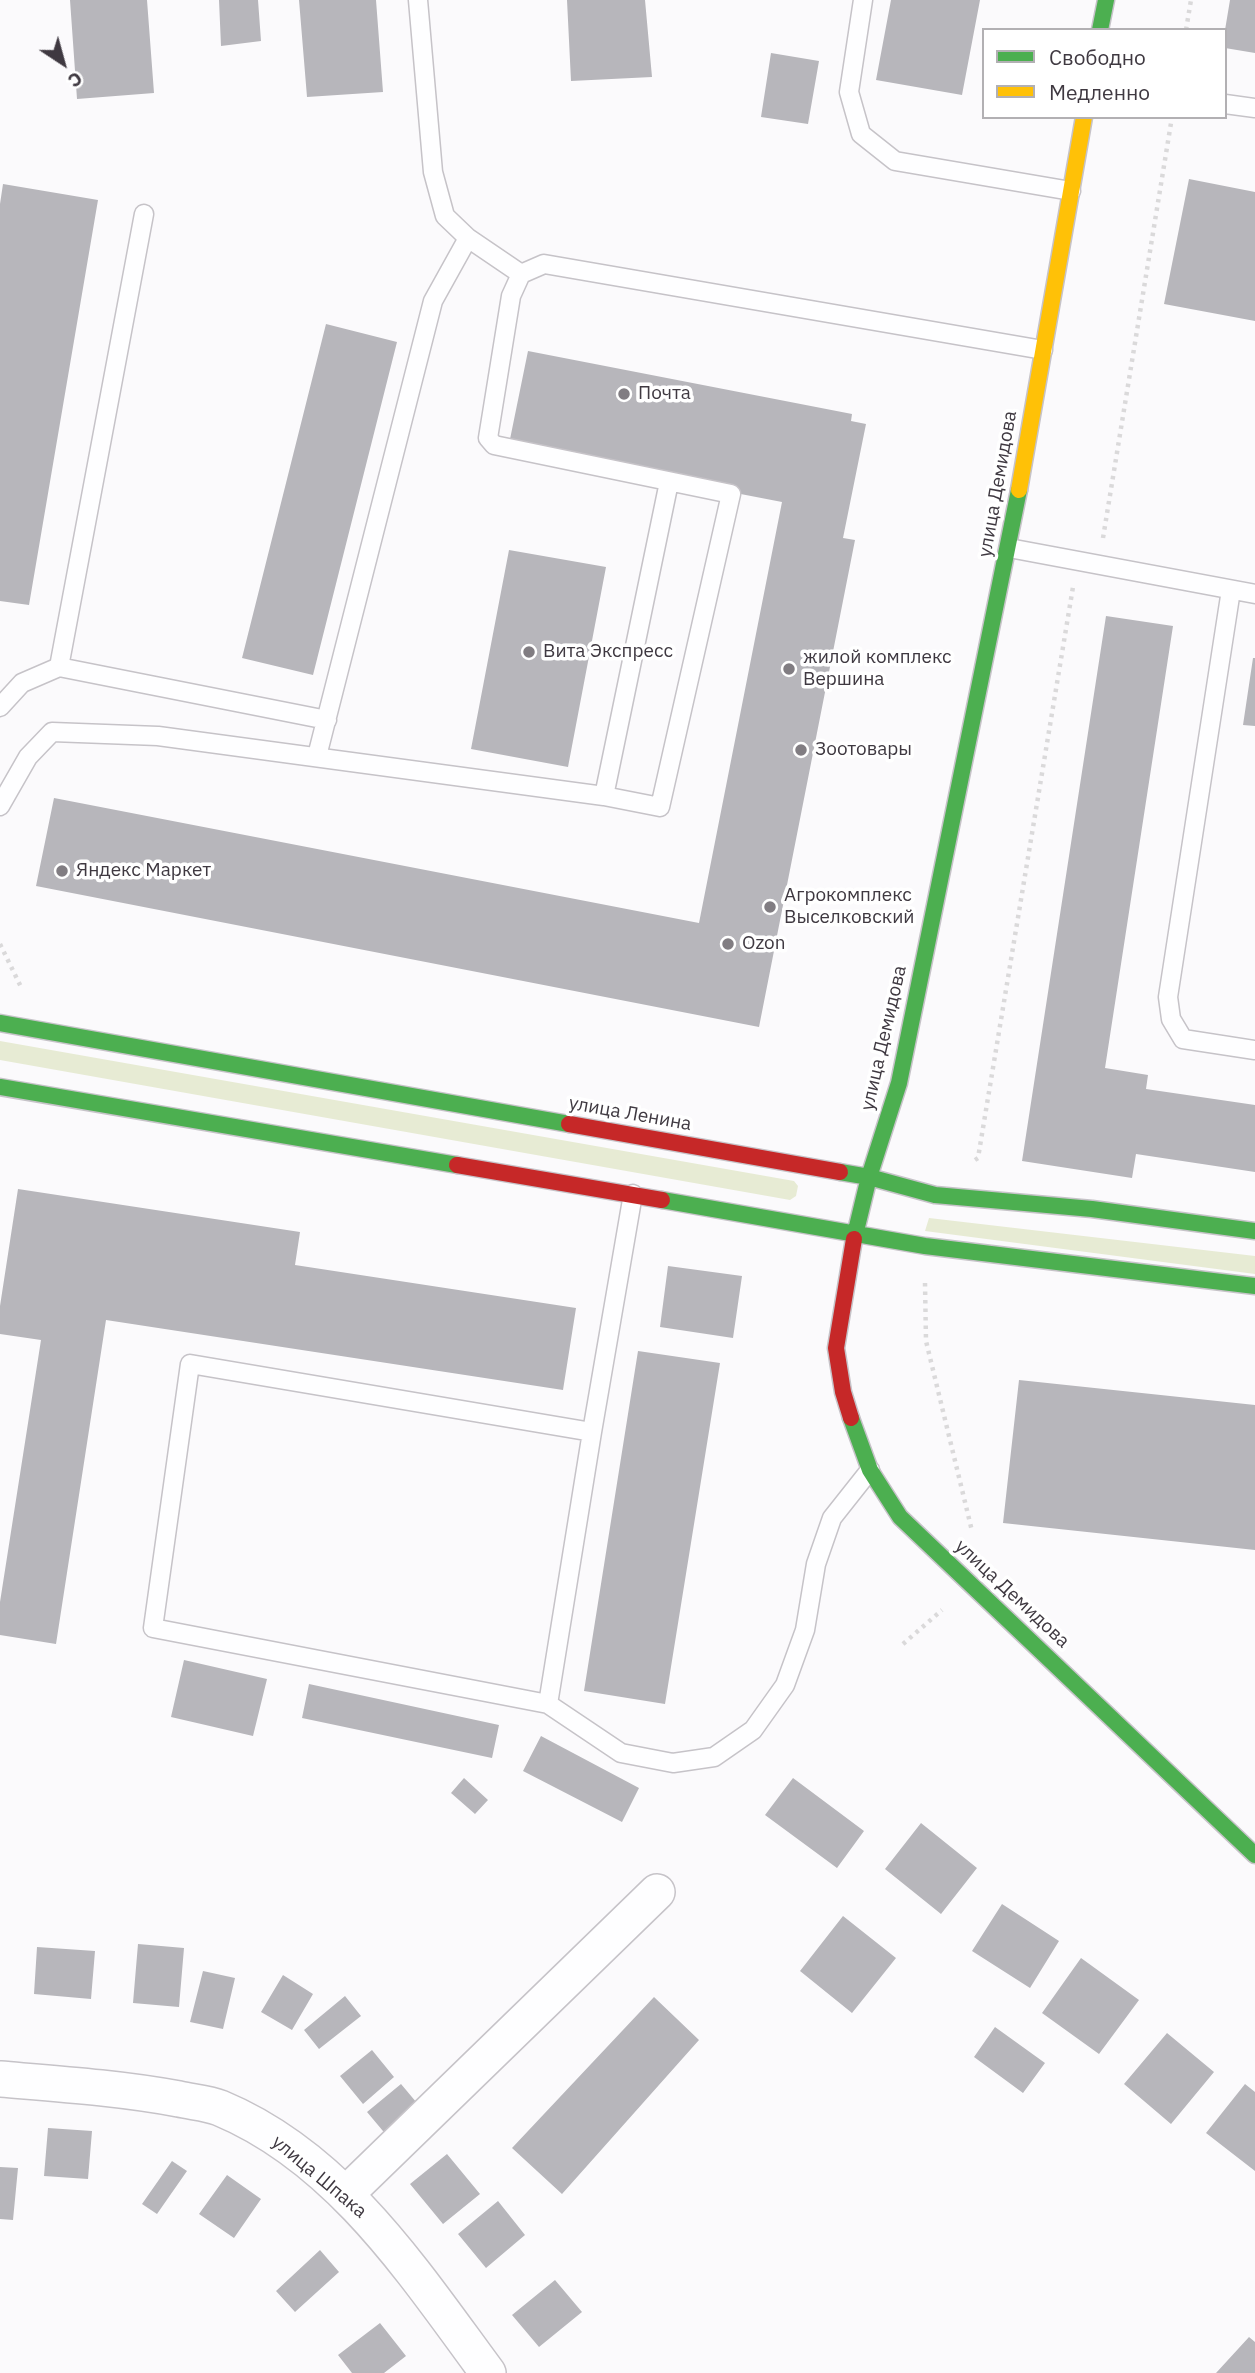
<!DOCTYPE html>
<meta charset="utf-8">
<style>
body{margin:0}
#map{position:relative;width:1255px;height:2373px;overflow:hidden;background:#fbfafc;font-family:"IBM Plex Sans",sans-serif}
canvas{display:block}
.legend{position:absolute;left:982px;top:28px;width:245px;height:91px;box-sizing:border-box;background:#fff;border:2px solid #b2b0b3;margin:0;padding:9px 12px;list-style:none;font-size:21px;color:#3f3941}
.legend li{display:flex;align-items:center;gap:14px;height:35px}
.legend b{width:35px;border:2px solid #b2b0b3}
.north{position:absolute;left:28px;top:28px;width:70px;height:70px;-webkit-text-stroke:5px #fff;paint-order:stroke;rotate:144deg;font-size:19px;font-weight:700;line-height:28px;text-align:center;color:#3f3941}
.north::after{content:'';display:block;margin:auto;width:24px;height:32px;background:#3f3941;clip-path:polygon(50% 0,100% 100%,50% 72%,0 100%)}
</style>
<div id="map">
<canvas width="1255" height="2373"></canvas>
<ul class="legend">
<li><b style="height:9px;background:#4caf50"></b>Свободно</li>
<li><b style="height:9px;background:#ffc107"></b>Медленно</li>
</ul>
<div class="north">С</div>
</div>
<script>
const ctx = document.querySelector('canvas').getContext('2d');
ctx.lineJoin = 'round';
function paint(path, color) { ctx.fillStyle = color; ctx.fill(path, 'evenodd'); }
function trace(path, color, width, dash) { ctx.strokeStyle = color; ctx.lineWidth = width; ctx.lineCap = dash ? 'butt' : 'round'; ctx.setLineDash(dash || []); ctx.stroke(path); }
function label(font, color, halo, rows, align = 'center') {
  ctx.font = font + ' "IBM Plex Sans",sans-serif'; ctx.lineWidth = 7; ctx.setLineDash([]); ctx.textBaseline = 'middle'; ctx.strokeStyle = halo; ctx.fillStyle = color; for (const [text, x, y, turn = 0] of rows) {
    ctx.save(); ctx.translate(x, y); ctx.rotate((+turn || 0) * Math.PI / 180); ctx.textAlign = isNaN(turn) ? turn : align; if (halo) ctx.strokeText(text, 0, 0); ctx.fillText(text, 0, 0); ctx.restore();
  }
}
const green = new Path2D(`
 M0,1041L794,1181L798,1186L796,1196L790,1200L0,1060Z
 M929,1218L1255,1256V1274L925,1231Z`);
const building = new Path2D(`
 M70,0H147L154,93L77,99Z
 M219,0H258L261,41L221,46Z
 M299,0H376L383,92L307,97Z
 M567,0H645L652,77L571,81Z
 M891,0H980L962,95L876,80Z
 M1230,0H1255V53L1225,48V30Z
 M771,53L819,61L808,124L761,117Z
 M1189,179L1255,192V321L1164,304Z
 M3,184L98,200L29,605L0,601V204Z
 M326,324L397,342L313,675L242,658Z
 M528,351L852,414L851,421L866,424L843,538L855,540L759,1027L36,886L54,798L699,923L782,502L508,449Z
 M509,550L606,567L568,767L471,749Z
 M1106,616L1173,626L1105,1068L1148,1075L1146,1089L1255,1105V1172L1136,1154L1132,1178L1022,1161Z
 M1253,658H1255V726L1243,725Z
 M18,1189L300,1232L295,1265L576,1308L563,1390L106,1320L56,1644L0,1635V1602L41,1340L0,1334V1306Z
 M668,1266L742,1276L733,1338L660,1327Z
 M638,1351L720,1363L665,1704L584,1691Z
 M1019,1380L1255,1405V1550L1003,1523Z
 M184,1660L267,1679L253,1736L171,1717Z
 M309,1684L499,1725L492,1758L302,1718Z
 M541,1736L639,1788L622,1822L523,1771Z
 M464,1778L488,1800L475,1814L451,1793Z
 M793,1778L864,1831L837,1868L765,1815Z
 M921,1823L977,1868L941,1914L885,1869Z
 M1002,1904L1059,1941L1030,1988L972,1951Z
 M843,1916L896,1958L852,2013L800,1971Z
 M138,1944L184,1948L179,2007L133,2003Z
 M37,1947L95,1951L91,1999L34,1994Z
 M1081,1958L1139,2000L1099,2054L1042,2013Z
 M203,1971L235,1978L223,2029L190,2022Z
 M283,1975L313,1994L292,2030L261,2012Z
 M345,1996L361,2016L319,2049L304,2030Z
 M654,1997L699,2040L562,2194L512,2148Z
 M995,2027L1045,2063L1023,2093L974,2057Z
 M1167,2033L1214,2072L1171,2124L1124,2084Z
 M372,2050L394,2077L363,2104L340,2076Z
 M401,2084L422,2109L388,2137L367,2112Z
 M1245,2084L1255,2092V2171L1206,2133Z
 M48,2128L92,2131L88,2179L44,2176Z
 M447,2154L480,2194L443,2224L410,2184Z
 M172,2161L187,2171L157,2214L142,2204Z
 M0,2167L18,2168L13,2220L0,2219Z
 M227,2175L261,2199L234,2238L199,2214Z
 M498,2201L525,2235L486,2268L458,2234Z
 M320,2250L339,2272L295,2312L276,2291Z
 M555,2280L582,2312L539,2347L512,2315Z
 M380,2323L406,2356L384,2373H352L338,2355Z
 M1249,2337L1255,2342V2373H1216Z`);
const path = new Path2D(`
 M1186,30L1191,0
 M1103,538L1172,117
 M0,944L21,987
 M975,1160L978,1158L1073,587
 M925,1283L926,1341L972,1531
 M903,1644L942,1610`);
const lane = new Path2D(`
 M418,0L433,172L445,216L468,238L521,274
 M863,0L849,92L861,134L895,161L1071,191
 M1225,104L1255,108
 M1009,548L1255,594
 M1231,590L1168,997L1171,1019L1183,1039L1255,1050
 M59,667L144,214
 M0,707L22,683L59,667L327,720
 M317,756L433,301L468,238
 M604,796L669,482
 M0,806L28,757L52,732L158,736L604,796L660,807L731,494L494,445L488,438L511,296L521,274L544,264L1043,350
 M592,1432L190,1364L153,1628L548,1704L592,1432L633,1194
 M548,1704L621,1753L673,1763L714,1757L753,1730L785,1685L805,1630L816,1564L832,1518L870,1470`);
const street = new Path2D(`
 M0,2079C60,2084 120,2088 179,2099C192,2102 208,2103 220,2108C340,2158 414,2273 488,2373
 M346,2194L657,1892`);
const fast = new Path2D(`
 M1100,30L1106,0
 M0,1023L569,1124
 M0,1087L457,1165
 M840,1172L869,1177L935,1195L1092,1209L1255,1231
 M662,1200L925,1246L1255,1286
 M854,1239L869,1177L899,1083L1019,490
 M851,1418L870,1470L900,1517L1255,1855`);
const slow = new Path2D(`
 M1019,490L1084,117`);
const jam = new Path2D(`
 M569,1124L840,1172
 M457,1165L662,1200
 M851,1418L843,1392L836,1348L854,1239`);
const markers = [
 [624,394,7,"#817d82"],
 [529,652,7,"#817d82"],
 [789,669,7,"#817d82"],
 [801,750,7,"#817d82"],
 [62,871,7,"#817d82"],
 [770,907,7,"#817d82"],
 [728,944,7,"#817d82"]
];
const poiNames = [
 ["Почта",638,394],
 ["Вита Экспресс",543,652],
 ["жилой комплекс",803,658],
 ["Вершина",803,680],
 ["Зоотовары",815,750],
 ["Яндекс Маркет",76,871],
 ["Агрокомплекс",784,896],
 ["Выселковский",784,918],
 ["Ozon",742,944]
];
const streetNames = [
 ["улица Демидова",998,484,-80],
 ["улица Демидова",884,1038,-77],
 ["улица Ленина",630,1114,10],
 ["улица Демидова",1012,1594,43],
 ["улица Шпака",319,2177,40]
];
paint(green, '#e7ebd4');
paint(building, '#b7b6bb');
trace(lane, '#c6c3c8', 21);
trace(street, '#c6c3c8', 38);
trace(fast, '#c6c3c8', 19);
trace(slow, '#c6c3c8', 19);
trace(jam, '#c6c3c8', 19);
trace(path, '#dad9da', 4.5, [3.5, 5]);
trace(lane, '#fefeff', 18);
trace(street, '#fefeff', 35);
trace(fast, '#4caf50', 16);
trace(slow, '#ffc107', 16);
trace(jam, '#c62828', 16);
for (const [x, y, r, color] of markers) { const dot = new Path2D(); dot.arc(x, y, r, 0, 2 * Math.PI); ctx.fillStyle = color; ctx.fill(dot); trace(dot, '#fff', 2.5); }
label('19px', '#3f3941', '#fff', poiNames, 'left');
label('19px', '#3f3941', '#fff', streetNames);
</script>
